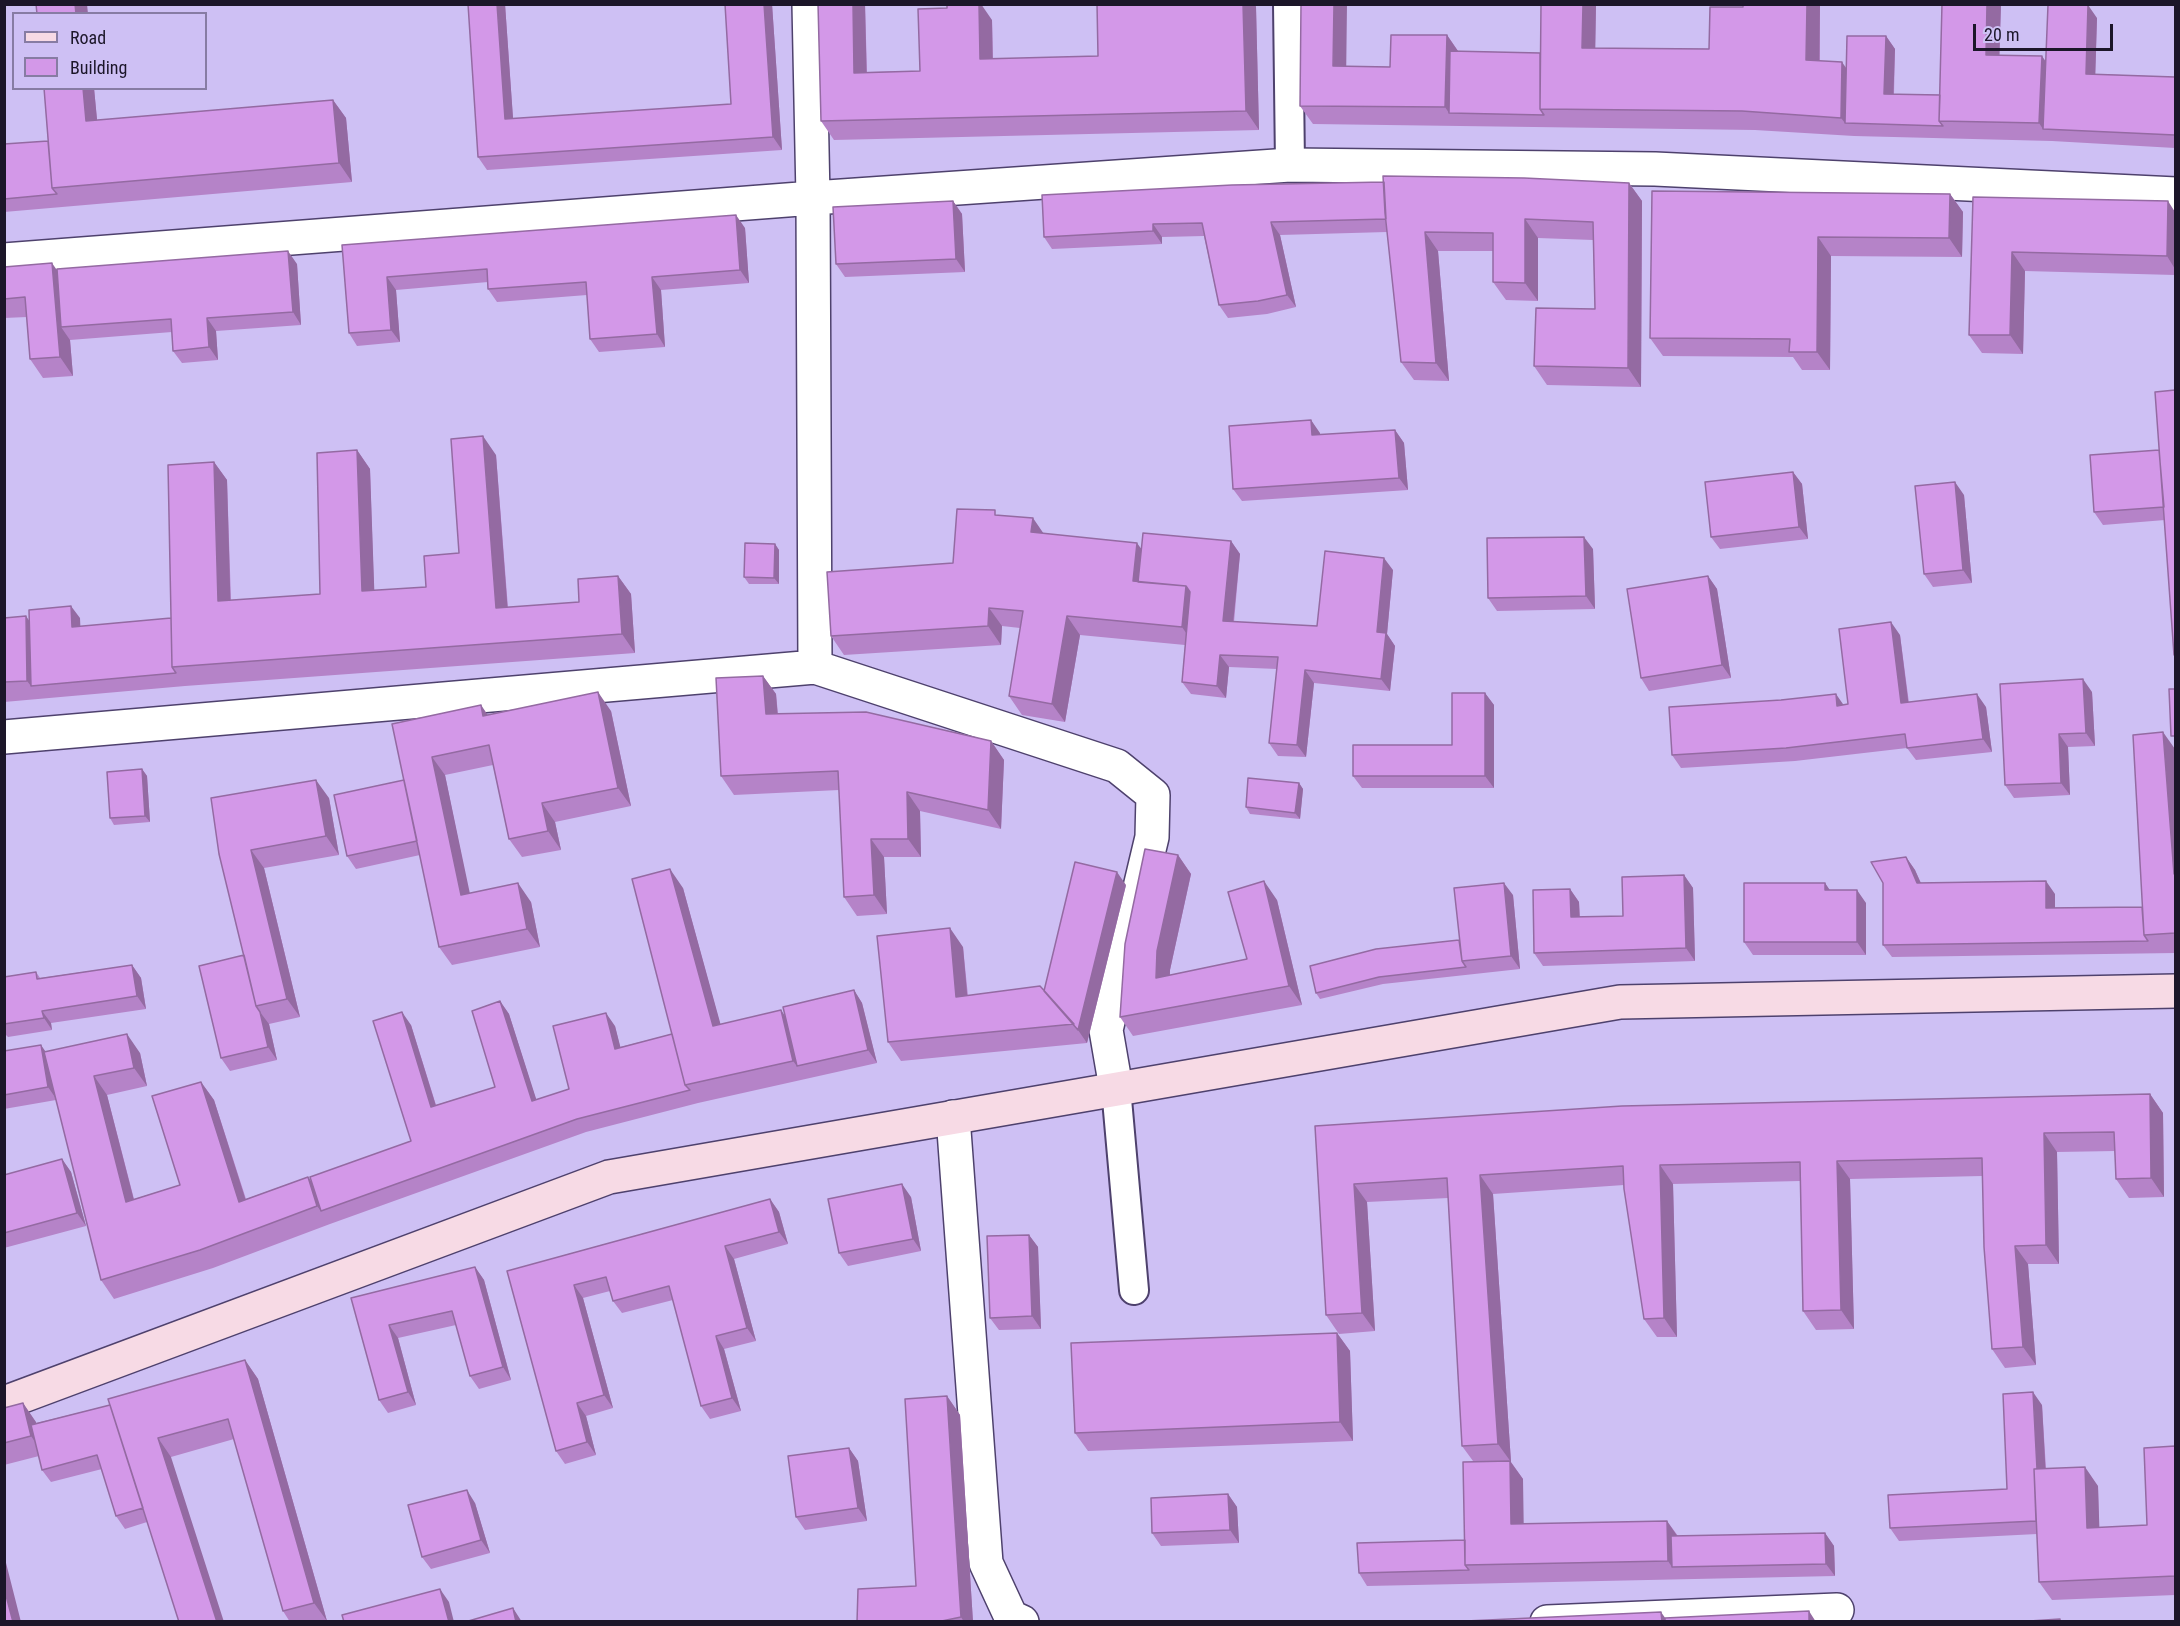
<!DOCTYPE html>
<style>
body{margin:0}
#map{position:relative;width:2180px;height:1626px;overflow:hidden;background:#cec0f4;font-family:"Roboto Condensed",sans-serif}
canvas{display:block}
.frame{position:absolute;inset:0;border:6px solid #1c1629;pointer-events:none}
.legend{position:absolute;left:12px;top:12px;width:195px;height:78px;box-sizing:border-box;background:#cec0f4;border:2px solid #877ca3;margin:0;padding:8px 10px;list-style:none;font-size:18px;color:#1c1629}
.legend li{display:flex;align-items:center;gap:12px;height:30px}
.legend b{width:30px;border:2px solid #877ca3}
.scale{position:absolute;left:1973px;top:24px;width:140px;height:27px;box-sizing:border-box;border:3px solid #1c1629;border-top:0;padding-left:8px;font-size:18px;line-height:21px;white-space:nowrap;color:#1c1629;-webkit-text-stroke:4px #cec0f4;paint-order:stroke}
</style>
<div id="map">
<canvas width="2180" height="1626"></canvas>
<div class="frame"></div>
<ul class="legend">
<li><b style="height:8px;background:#f7dae5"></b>Road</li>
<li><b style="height:16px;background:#d398e8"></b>Building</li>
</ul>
<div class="scale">20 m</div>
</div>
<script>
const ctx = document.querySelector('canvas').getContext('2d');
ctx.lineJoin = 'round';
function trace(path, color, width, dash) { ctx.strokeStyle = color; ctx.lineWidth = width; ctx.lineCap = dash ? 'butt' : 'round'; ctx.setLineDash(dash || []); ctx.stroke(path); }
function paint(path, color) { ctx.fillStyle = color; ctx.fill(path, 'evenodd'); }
const lane = new Path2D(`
 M1288,4L1290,165
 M1116,1088L1134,1290`);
const street = new Path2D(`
 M4,260L813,198L1290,165L1655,169L2176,194
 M815,667L1117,766L1153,795L1152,837L1106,1030L1116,1088
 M4,737L815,667L813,198L809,4
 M953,1117L986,1563L1011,1617L1022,1622
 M1547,1622L1837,1610`);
const secondary = new Path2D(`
 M4,1403L609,1177L1620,1002L2176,991`);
const wall = new Path2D(`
 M505,4L513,119L731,104L725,4H772L782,150L487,170L478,157Z
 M818,4H865L867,72L920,71L992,20L993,59L1098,56L1097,4H1255L1256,7L1259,130L834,140L821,121Z
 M1596,4L1595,48L1709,49L1743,7L1820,5V61L1846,68L1886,36L1895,49L1894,94L1940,95L1942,4H2001L1999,55L2046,62L2097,18L2095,74L2175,77V148L2052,141L1854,136L1755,130L1313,124L1300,106L1346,66L1390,67L1447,35L1458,51L1540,53Z
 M44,88H94L97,120L333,100L346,118L352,182L4,212V144L48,141Z
 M1629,183L1642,201L1641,387L1547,385L1534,366L1595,309L1593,240L1538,238V301L1506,300L1493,282V251H1438L1449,381L1414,380L1401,362L1387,232L1280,235L1296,307L1267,314L1228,318L1219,305L1204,236L1162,237V244L1052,249L1044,237L1042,195Z
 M1652,191L1950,194L1963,212L1962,257L1831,256L1830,370H1802L1793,357L1663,356L1650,338Z
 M1973,197L2175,212V275L2025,271L2023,354L1982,353L1969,335Z
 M953,201L962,214L965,272L845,277L836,264Z
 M745,228L749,283L661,290L665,347L599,352L590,339L587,295L497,302L488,289V282L396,290L400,342L357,346L349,333L342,245Z
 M297,264L301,325L216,331L218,360L182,363L173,351L172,332L70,340L73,376L43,378L30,359L27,317L4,318V267L57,269Z
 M2175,390V656L2174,655L2165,520L2103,525L2094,512L2159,450Z
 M1311,420L1320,435L1395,430L1404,443L1408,490L1242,501L1233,489Z
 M357,450L370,469L374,591L426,587L459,553L496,455L508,608L579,602L618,576L631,594L635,653L185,686L4,702V618L30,622L80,618V627L171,618L214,462L227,480L231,601L320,594Z
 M1793,472L1802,484L1808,539L1720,549L1711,537Z
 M1964,495L1972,583L1933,587L1924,574Z
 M999,515L1043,533L1141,548L1231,541L1240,554L1234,622L1317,626L1393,570L1387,634L1395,646L1390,691L1314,683L1306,757L1278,756L1269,743L1277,669L1229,667L1226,698L1191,694L1182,682L1185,645L1080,635L1065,722L1022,715L1009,696L1020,628L1002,626L1001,645L844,655L831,636L953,563Z
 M775,544L779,550V584H749L744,577Z
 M1593,549L1595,609L1497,611L1488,598Z
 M1708,576L1717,589L1731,678L1649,691L1641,678Z
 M1900,635L1909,703L1986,707L1992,752L1916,760L1907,748L1795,761L1681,768L1672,755L1848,704Z
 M763,676L776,694L778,714L991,741L1004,760L1001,829L920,811L921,857H884L887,914L857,916L844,897L839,790L734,795L721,776Z
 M2092,692L2095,746L2068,747L2070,795L2014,798L2005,785Z
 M1485,693L1494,705V788H1362L1353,776L1452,745Z
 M611,711L631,806L555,822L561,850L522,857L509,839L493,765L445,775L469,893L531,902L540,947L452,965L439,947L420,855L356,869L347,856L404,780L392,724L488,715Z
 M2175,749V953L1892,957L1883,945L1906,857L1915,870L1921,883L2055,894V908L2142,907Z
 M142,769L147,776L150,822L114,825L110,818Z
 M1299,783L1303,789L1300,819L1250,814L1246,807Z
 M329,798L339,855L264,868L300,1017L269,1024L277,1060L230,1071L221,1058L244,955L219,854Z
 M1178,855L1191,874L1170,970V975L1247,959L1277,900L1302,1005L1133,1036L1120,1017Z
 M1684,875L1693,888L1695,961L1543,966L1534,953L1570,889L1579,902L1580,917L1623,916Z
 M1825,883L1829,890L1866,903V955H1753L1744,942Z
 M1126,885L1087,1043L901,1061L888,1042L963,947L968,996L1044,991Z
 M683,888L720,1024L785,1016L854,990L862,1003L877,1063L698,1103L586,1132L330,1224L213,1268L114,1299L101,1280L56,1100L4,1109V1051L140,1053L147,1086L107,1095L134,1199L180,1185L201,1082L214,1100L246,1199L308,1177L312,1183L411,1141V1025L436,1105L495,1087L500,1001L509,1014L536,1100L569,1089L615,1026L620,1047L672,1034Z
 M1513,895L1520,969L1383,984L1320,999L1316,993L1459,940Z
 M132,965L141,978L146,1009L51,1023L52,1030L8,1037L4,1033V977L36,972L40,978Z
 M2150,1094L2163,1113L2164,1197L2129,1198L2116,1179L2115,1151L2057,1152L2059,1264H2028L2036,1365L2005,1368L1992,1349L1982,1176L1850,1179L1854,1329L1816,1330L1803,1311L1800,1181L1673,1184L1677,1337H1657L1644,1319L1624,1185L1493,1194L1511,1462L1523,1479V1524L1667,1521L1678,1536L1825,1533L1834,1546L1835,1576L1367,1586L1359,1573L1465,1540L1473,1461L1462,1446L1448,1198L1367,1202L1375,1331L1339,1334L1326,1315L1315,1126Z
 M62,1159L71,1172L86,1226L4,1248V1175Z
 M911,1197L921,1251L848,1266L839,1253Z
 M770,1199L779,1212L788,1244L734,1259L756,1341L724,1349L741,1411L710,1419L701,1406L673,1300L622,1313L613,1301L610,1291L583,1298L613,1408L586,1416L596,1455L565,1464L556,1451L507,1271Z
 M1029,1235L1038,1247L1041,1329L999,1330L990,1318Z
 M475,1267L484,1280L511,1380L479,1389L470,1376L456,1325L398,1338L416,1405L388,1413L379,1400L351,1298Z
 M1337,1333L1350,1351L1353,1441L1088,1451L1075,1433Z
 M245,1360L258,1379L327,1621L290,1622L283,1611L234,1439L171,1457L147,1522L125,1529L116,1516L102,1469L51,1482L42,1470L39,1456L4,1465V1408L23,1403L36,1423L110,1405Z
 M947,1396L960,1415L973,1622H857L916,1586Z
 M2042,1405L2046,1469L2098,1486L2099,1528L2147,1525L2175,1446V1595L2052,1600L2039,1582L2037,1534L1899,1541L1890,1528L2007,1489Z
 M849,1448L858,1461L867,1521L805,1530L796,1517Z
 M1228,1494L1237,1507L1239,1543L1161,1546L1152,1533Z
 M475,1503L490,1553L431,1569L422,1557Z`);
const shadedWall = new Path2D(`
 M75,4H87L88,14H76Z
 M497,4H505L514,132L505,119Z
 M764,4H772L782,150L773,137Z
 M853,4H865L867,91L854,73Z
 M979,4H981L992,20L993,78L980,59Z
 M1243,4H1255L1256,7L1259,130L1246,111Z
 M1334,4H1347L1346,85L1333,66Z
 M1583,4H1596L1595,66L1582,48Z
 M1807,4L1820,5L1819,79L1806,60Z
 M1987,4H2001L1999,73L1986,55Z
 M2088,5L2097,18L2095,86L2086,74Z
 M1447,35L1460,54L1449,113L1445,107Z
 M1886,36L1895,49L1893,107L1884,94Z
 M2042,56L2055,75L2043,129L2039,123Z
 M1842,62L1855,81L1845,123L1841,118Z
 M83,88H94L99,140L86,121Z
 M333,100L346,118L352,182L339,163Z
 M1629,183L1642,201L1641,387L1628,368Z
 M1950,194L1963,212L1962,257L1949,238Z
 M953,201L962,214L965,272L956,259Z
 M2168,201L2175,212V269L2167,256Z
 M736,215L745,228L749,283L740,270Z
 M1525,219L1538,238V301L1525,283Z
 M1271,222L1280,235L1296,307L1287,295Z
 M1153,224L1162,237V244L1153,231Z
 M1425,232L1438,251L1449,381L1436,363Z
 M1818,237L1831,256L1830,370L1817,352Z
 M288,251L297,264L301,325L293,312Z
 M2012,252L2025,271L2023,354L2010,335Z
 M52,263L65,282L61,327L70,340L73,376L60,357Z
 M387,277L396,290L400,342L391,330Z
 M652,277L661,290L665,347L657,334Z
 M207,318L216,331L218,360L209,347Z
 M1311,420L1320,433L1321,448L1312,435Z
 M1395,430L1404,443L1408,490L1399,478Z
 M483,436L496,455L509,627L496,608Z
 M357,450L370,469L375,610L362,591Z
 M214,462L227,480L231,620L218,601Z
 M1793,472L1802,484L1808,539L1799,527Z
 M1955,482L1964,495L1972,583L1963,570Z
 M1033,518L1046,537L1031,532Z
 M1584,537L1593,549L1595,609L1586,596Z
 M1231,541L1240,554L1232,634L1223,621Z
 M1137,543L1150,561L1148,588L1133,581Z
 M775,544L779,550V584L774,578Z
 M1384,558L1393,570L1387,634L1395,646L1390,691L1381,679L1377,632Z
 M618,576L631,594L635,653L622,634Z
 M1708,576L1717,589L1731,678L1722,665Z
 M1186,586L1199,604L1195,646L1182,627Z
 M71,606L80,618L81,640L72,627Z
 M989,608L1002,626L1001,645L988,626Z
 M26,616L39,635L31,686L27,681Z
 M1067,616L1080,635L1065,722L1052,704Z
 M1891,622L1900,635L1910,716L1901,703Z
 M1220,655L1229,667L1226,698L1217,686Z
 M1305,670L1314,683L1306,757L1297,745Z
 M763,676L776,694L779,732L766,714Z
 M2083,679L2092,692L2095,746L2086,733Z
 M598,692L611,711L631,806L618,788Z
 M1485,693L1494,705V788L1485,776Z
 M1836,694L1845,707L1837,706Z
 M1977,694L1986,707L1992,752L1983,739Z
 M481,705L494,724L483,716Z
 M2163,732L2175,749V877L2174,874Z
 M2059,734L2068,747L2070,795L2061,783Z
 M991,741L1004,760L1001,829L988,810Z
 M432,757L445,775L474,913L461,895Z
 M142,769L147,776L150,822L145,816Z
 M316,780L329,798L339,855L326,836Z
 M1299,783L1303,789L1300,819L1295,813Z
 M907,792L920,811L921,857L908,839Z
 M542,803L555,822L561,850L548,831Z
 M871,839L884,857L887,914L874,895Z
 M251,850L264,868L300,1017L287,999Z
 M1178,855L1191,874L1170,970L1169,996L1156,978L1157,951Z
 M1906,857L1915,870L1926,895L1917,883Z
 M670,869L683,888L726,1044L713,1026Z
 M1117,872L1126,885L1087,1043L1078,1030Z
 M1684,875L1693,888L1695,961L1686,948Z
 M1264,881L1277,900L1302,1005L1289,986Z
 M2046,881L2055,894V921L2046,908Z
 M518,883L531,902L540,947L527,929Z
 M1504,883L1513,895L1520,969L1511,956Z
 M1825,883L1834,896L1825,890Z
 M1570,889L1579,902L1580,930L1571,917Z
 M1857,890L1866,903V955L1857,942Z
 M950,928L963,947L969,1016L956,997Z
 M132,965L141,978L146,1009L137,996Z
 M854,990L862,1003L877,1063L868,1050Z
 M500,1001L509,1014L541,1114L532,1101Z
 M781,1010L794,1029L797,1066L793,1061Z
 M42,1011L51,1023L52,1030L44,1018Z
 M260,1012L269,1024L277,1060L268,1047Z
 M402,1012L411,1025L440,1119L431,1107Z
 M606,1013L615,1026L624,1061L615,1049Z
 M127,1034L140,1053L147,1086L134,1068Z
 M41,1045L50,1058L57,1100L48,1087Z
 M94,1076L107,1095L139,1220L126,1202Z
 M201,1082L214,1100L252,1220L239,1202Z
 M2150,1094L2163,1113L2164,1197L2151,1178Z
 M2044,1133L2057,1152L2059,1264L2046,1245Z
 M62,1159L71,1172L86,1226L77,1213Z
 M1837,1161L1850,1179L1854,1329L1841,1310Z
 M1660,1165L1673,1184L1677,1337L1664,1318Z
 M1480,1175L1493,1194L1511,1462L1498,1444Z
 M308,1177L321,1195V1211L317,1206Z
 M902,1184L911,1197L921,1251L913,1239Z
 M1354,1184L1367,1202L1375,1331L1362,1313Z
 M770,1199L779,1212L788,1244L779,1232Z
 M1029,1235L1038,1247L1041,1329L1032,1316Z
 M725,1246L734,1259L756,1341L747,1328Z
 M2015,1246L2028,1264L2036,1365L2023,1347Z
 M475,1267L484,1280L511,1380L503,1367Z
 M574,1285L583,1298L613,1408L604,1395Z
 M389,1325L398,1338L416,1405L408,1392Z
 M1337,1333L1350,1351L1353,1441L1340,1422Z
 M716,1336L724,1349L741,1411L732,1398Z
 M245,1360L258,1379L327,1621L314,1603Z
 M2033,1392L2042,1405L2049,1534L2040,1521Z
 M947,1396L960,1415L973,1622H964L961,1617Z
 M23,1403L36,1422L44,1455L31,1436Z
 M577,1403L586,1416L596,1455L587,1442Z
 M158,1438L171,1457L224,1622H217Z
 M849,1448L858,1461L867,1521L858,1508Z
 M1510,1461L1523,1479L1524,1543L1511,1524Z
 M2085,1467L2098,1486L2100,1547L2087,1528Z
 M467,1490L475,1503L490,1553L481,1540Z
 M1228,1494L1237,1507L1239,1543L1230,1530Z
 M1667,1521L1680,1540L1672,1567L1668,1561Z
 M1825,1533L1834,1546L1835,1576L1826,1564Z
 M4,1555L21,1622H13L4,1588Z
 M440,1589L449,1602L454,1622H449Z
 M513,1608L522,1622H516Z
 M1809,1611L1816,1622H1809Z
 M1661,1612L1668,1622H1662Z`);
const building = new Path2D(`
 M36,4H75L76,14H37Z
 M468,4H497L505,119L731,104L725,4H764L773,137L478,157Z
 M818,4H853L854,73L920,71L918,9L947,8V4H979L980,59L1098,56L1097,4H1243L1246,111L821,121Z
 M1301,4H1334L1333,66L1390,67L1391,35H1447L1445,107L1300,106Z
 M1541,4H1583L1582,48L1709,49L1710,7H1743V4H1807L1806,60L1842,62L1841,118L1742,111L1540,109Z
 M1942,4H1987L1986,55L2042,56L2039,123L1939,121Z
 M2048,5H2088L2086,74L2175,77V135L2043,129Z
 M1847,36H1886L1884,94L1940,95L1939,121L1943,126L1845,123Z
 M1450,51L1540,53V109L1544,115L1449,113Z
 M44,88H83L86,121L333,100L339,163L52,188Z
 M48,141L52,188L57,194L4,199V144Z
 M1383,176L1524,178L1629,183L1628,368L1534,366L1536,308L1595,309L1593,222L1525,219V283L1493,282V233L1425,232L1436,363L1401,362L1385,213Z
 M1384,182L1386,219L1271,222L1287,295L1258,301L1219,305L1202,223L1153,224V231L1044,237L1042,195L1232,185Z
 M1652,191L1950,194L1949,238L1818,237L1817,352H1789L1790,339L1650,338Z
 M1973,197L2168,201L2167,256L2012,252L2010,335H1969Z
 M953,201L956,259L836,264L833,207Z
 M736,215L740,270L652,277L657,334L590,339L586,282L488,289L487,269L387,277L391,330L349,333L342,245Z
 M288,251L293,312L207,318L209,347L173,351L171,319L61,327L57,269Z
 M52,263L60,357L30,359L25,297L4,299V267Z
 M2175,390V655H2174L2155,392Z
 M1311,420L1312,435L1395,430L1399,478L1233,489L1229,426Z
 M483,436L496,608L579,602L578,579L618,576L622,634L172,667L168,465L214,462L218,601L320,594L317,453L357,450L362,591L426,587L424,556L459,553L451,439Z
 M2159,450L2164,507L2094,512L2090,455Z
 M1793,472L1799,527L1711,537L1705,482Z
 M1955,482L1963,570L1924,574L1915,486Z
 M957,509L995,510V515L1033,518L1031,532L1137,543L1133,581L1186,586L1182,627L1067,616L1052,704L1009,696L1023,611L989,608L988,626L831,636L827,572L953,563Z
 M1143,533L1231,541L1223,621L1317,626L1325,551L1384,558L1377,632L1386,633L1381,679L1305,670L1297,745L1269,743L1278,657L1220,655L1217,686L1182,682L1190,592L1186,586L1138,582Z
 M1584,537L1586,596L1488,598L1487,538Z
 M745,543L775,544L774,578L744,577Z
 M1708,576L1722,665L1641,678L1627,589Z
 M71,606L72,627L171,618L172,667L176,673L31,686L29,610Z
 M26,616L27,681L4,682V618Z
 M1891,622L1901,703L1977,694L1983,739L1907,748L1905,734L1786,748L1672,755L1669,707L1781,700L1836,694L1837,706L1848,704L1839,629Z
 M763,676L766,714L866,712L991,741L988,810L907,792L908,839H871L874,895L844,897L838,771L721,776L716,678Z
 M2083,679L2086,733L2059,734L2061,783L2005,785L2000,684Z
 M2169,689H2175V736H2171Z
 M598,692L618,788L542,803L548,831L509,839L489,745L432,757L461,895L518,883L527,929L439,947L392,724L481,705L483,716Z
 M1452,693H1485V776H1353V745H1452Z
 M2163,732L2174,874H2175V933L2144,935L2133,735Z
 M142,769L145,816L110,818L107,772Z
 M1248,778L1299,783L1295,813L1246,807Z
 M316,780L326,836L251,850L287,999L256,1006L219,854L211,798Z
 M404,780L417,841L347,856L334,795Z
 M1145,849L1178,855L1157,951L1156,978L1247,959L1228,892L1264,881L1289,986L1120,1017L1125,944Z
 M1906,857L1917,883L2046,881V908L2142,907L2144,935L2148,941L1883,945V883L1871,862Z
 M1075,862L1117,872L1078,1030L1044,991Z
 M670,869L713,1026L781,1010L793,1061L685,1085L632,879Z
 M1684,875L1686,948L1534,953L1533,890L1570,889L1571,917L1623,916L1622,877Z
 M1504,883L1511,956L1462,961L1454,888Z
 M1744,883H1825V890H1857V942H1744Z
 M950,928L956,997L1040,986L1074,1024L888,1042L877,936Z
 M1459,940L1462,961L1466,967L1379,977L1316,993L1310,966L1376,949Z
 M244,955L256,1006L260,1012L268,1047L221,1058L199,966Z
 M132,965L137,996L42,1011L44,1018L4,1024V977L36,972L37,979Z
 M854,990L868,1050L797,1066L783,1007Z
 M500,1001L532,1101L569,1089L553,1026L606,1013L615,1049L672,1034L685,1085L690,1090L577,1119L321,1211L310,1177L411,1141L373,1021L402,1012L431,1107L495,1087L472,1011Z
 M127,1034L134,1068L94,1076L126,1202L180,1185L152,1096L201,1082L239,1202L308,1177L317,1206L200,1250L101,1280L44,1052Z
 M41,1045L48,1087L4,1095V1051Z
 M2150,1094L2151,1178L2116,1179L2114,1132L2044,1133L2046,1245L2015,1246L2023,1347L1992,1349L1984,1247L1982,1158L1837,1161L1841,1310L1803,1311L1800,1162L1660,1165L1664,1318L1644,1319L1624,1189L1623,1166L1480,1175L1498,1444L1462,1446L1447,1178L1354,1184L1362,1313L1326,1315L1315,1126L1622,1106Z
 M62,1159L77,1213L4,1233V1175Z
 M902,1184L913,1239L839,1253L828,1199Z
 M770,1199L779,1232L725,1246L747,1328L716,1336L732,1398L701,1406L669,1286L613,1301L606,1277L574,1285L604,1395L577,1403L587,1442L556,1451L507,1271Z
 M1029,1235L1032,1316L990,1318L987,1236Z
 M475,1267L503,1367L470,1376L452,1311L389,1325L408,1392L379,1400L351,1298Z
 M1337,1333L1340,1422L1075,1433L1071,1343Z
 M245,1360L314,1603L283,1611L228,1419L158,1438L217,1622H179L108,1399Z
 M2033,1392L2037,1469H2034L2036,1521L1890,1528L1888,1495L2007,1489L2003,1394Z
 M947,1396L961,1617L937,1622H857L858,1589L916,1586L905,1399Z
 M23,1403L31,1436L4,1443V1408Z
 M110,1405L143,1508L116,1516L97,1455L42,1470L31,1425Z
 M2175,1446V1576L2039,1582L2034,1469L2085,1467L2087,1528L2147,1525L2144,1448Z
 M849,1448L858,1508L796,1517L788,1456Z
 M1510,1461L1511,1524L1667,1521L1668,1561L1465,1565L1463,1462Z
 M467,1490L481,1540L422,1557L408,1505Z
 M1228,1494L1230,1530L1152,1533L1151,1498Z
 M1825,1533L1826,1564L1672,1567L1671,1536Z
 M1465,1540V1565L1469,1570L1359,1573L1357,1543Z
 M4,1588L13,1622H4Z
 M440,1589L449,1622H344L342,1615Z
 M513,1608L516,1622H465Z
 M1809,1611V1622H1665V1618Z
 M1661,1612L1662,1622H1444Z
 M2060,1619V1622H2014Z`);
trace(lane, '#4e416d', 32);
trace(street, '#4e416d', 36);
trace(secondary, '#4e416d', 36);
trace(lane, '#fff', 28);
trace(street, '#fff', 33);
trace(secondary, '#f7dae5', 33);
paint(wall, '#b583c8');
paint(shadedWall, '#946aa2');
paint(building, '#d398e8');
trace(building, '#946aa2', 1.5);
</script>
